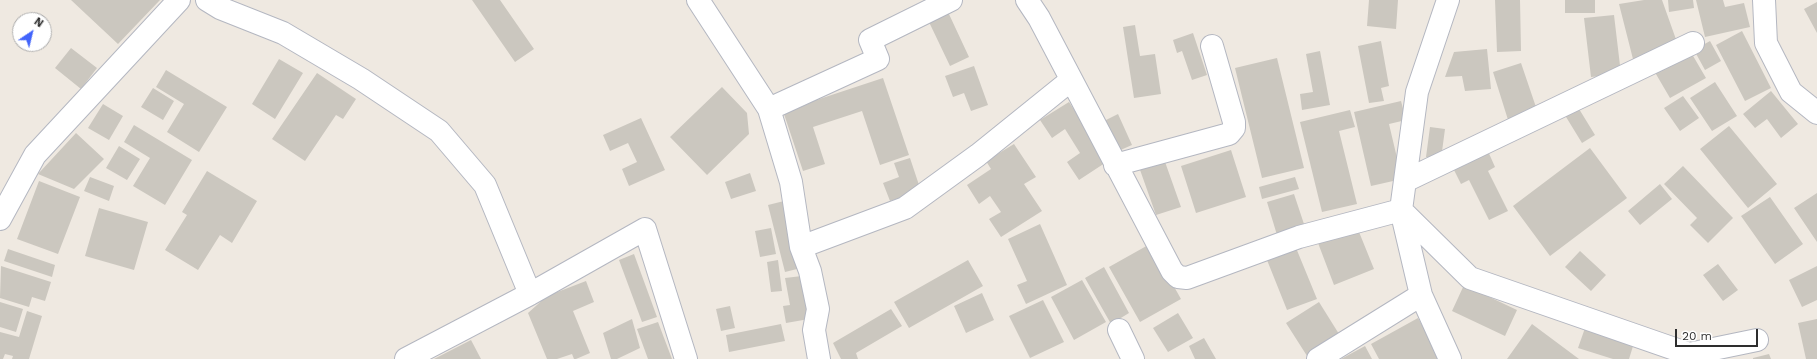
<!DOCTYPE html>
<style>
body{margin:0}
#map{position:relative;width:1817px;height:359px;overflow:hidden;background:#efe9e1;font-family:"Work Sans",sans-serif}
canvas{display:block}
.north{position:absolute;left:12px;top:12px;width:40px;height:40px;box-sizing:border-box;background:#fff;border:1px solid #ababab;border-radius:50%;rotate:35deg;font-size:11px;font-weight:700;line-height:16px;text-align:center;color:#2e2e2e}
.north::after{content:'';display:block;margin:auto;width:14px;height:18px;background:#4264fb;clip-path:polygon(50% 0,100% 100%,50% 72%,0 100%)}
.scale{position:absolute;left:1675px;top:329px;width:83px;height:18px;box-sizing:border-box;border:2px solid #2e2e2e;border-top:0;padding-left:5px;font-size:12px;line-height:14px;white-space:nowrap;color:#2e2e2e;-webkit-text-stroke:3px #fff;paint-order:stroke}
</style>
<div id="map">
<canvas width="1817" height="359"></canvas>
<div class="north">N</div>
<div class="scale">20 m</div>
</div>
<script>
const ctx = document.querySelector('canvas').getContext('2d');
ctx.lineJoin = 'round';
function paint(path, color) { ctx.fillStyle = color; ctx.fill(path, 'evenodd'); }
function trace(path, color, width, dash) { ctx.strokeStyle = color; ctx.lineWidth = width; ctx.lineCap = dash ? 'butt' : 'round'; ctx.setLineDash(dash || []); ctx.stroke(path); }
const building = new Path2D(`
 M71,0H160L118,44Z
 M472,0H500L534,49L515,62Z
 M1369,0H1398L1396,29L1367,26Z
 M1495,0H1520L1521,51L1497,52Z
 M1565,0H1595V13H1565Z
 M1644,0H1662L1678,45L1635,67L1619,4Z
 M1668,0H1693L1694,8L1669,12Z
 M1696,0H1723L1725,7L1744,3L1750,27L1705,37Z
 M1817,2V33L1804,9Z
 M948,12L969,57L950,66L929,22Z
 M1614,15L1621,74L1591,77L1584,18Z
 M1135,25L1140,56L1155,54L1161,94L1134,98L1123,27Z
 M1742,31L1771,88L1745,101L1716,45Z
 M1193,33L1207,75L1192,80L1182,51L1177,53L1173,40Z
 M1381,41L1389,86L1381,88L1384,101L1369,103L1358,46Z
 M1710,41L1721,61L1705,70L1694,50Z
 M71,48L97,68L81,89L55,68Z
 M1487,49L1491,89L1465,91L1462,76L1445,77L1454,52Z
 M1689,49L1706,78L1670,98L1653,69Z
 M1320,51L1330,105L1302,110L1300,94L1313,92L1306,54Z
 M1277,58L1304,168L1262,178L1235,68Z
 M279,59L303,73L275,119L252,104Z
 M1521,63L1538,113L1509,123L1493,72Z
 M974,66L988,105L971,111L964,93L953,97L945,76Z
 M166,70L227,107L199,152L167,132L184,104L156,87Z
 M317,73L356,99L343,119L336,115L305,161L272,139Z
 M883,78L909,155L880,165L862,111L813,127L825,164L803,171L783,111Z
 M1715,82L1737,116L1712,131L1690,98Z
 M722,87L747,113L749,134L707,175L670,137Z
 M153,88L174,101L163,120L141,107Z
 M1771,91L1798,124L1781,138L1767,119L1755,128L1743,114Z
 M1683,96L1699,118L1680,131L1664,108Z
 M1401,101L1406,120L1389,124L1402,179L1371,186L1354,112Z
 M1069,102L1108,161L1079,180L1067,162L1080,153L1065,129L1052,138L1040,120Z
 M103,104L123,116L109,140L88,128Z
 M1576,104L1595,135L1582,143L1563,112Z
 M1350,110L1355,127L1339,131L1357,204L1322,212L1300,122Z
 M1118,114L1132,145L1116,152L1102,122Z
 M641,118L665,170L629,186L622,169L637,162L628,143L610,151L603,135Z
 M134,125L192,160L165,205L133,186L150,158L124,142Z
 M1729,126L1777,184L1748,208L1700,149Z
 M1430,127L1445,129L1441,159L1426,157Z
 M76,133L104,159L74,189L38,174Z
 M1014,144L1036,177L1024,184L1042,211L1001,237L989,219L1001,212L990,196L979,204L967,185L991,169L986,161Z
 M119,146L140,159L127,180L106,168Z
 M1590,148L1627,198L1550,256L1513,206Z
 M1487,149L1495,167L1488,171L1508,211L1489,220L1469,180L1461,184L1452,166Z
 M1231,150L1246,197L1196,213L1181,166Z
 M910,158L921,191L890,201L883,183L899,177L894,163Z
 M1164,159L1181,207L1156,215L1139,167Z
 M1683,166L1733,218L1708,243L1690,225L1697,218L1664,184Z
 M207,171L257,201L232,243L220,235L198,270L165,250L187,215L182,212Z
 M750,173L756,191L731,199L725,182Z
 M90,177L114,186L109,201L84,191Z
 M1295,177L1299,189L1262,199L1259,187Z
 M39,181L80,197L58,254L17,239Z
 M1660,184L1672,199L1640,225L1628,211Z
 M1817,193V242L1794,208Z
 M1294,194L1305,227L1277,235L1267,202Z
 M1770,197L1803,244L1775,264L1741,216Z
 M784,201L801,268L785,272L768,205Z
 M99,208L148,222L134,270L85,256Z
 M1040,224L1067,285L1026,304L1017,285L1027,281L1008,239Z
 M1357,227L1374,269L1334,285L1318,243Z
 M771,228L776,254L760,257L755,231Z
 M1294,243L1317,299L1287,310L1265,255Z
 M1150,244L1181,299L1140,322L1109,267Z
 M8,249L55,265L52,277L4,261Z
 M1580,251L1606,275L1591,291L1565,267Z
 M634,254L657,317L642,322L619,260Z
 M778,260L782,291L771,292L767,262Z
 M968,260L983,286L909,328L894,302Z
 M1718,264L1738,290L1723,301L1703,275Z
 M1,266L51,282L45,301L32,297L29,307L0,298Z
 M1817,266V300L1802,307L1789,280Z
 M1104,267L1129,313L1111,324L1085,278Z
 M802,276L809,319L786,323L783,306L790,305L785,278Z
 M1082,280L1106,322L1074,340L1051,297Z
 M586,281L594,302L573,311L590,353L576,359H574L572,354L557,359H547L528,313L547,296Z
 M1464,285L1517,310L1505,336L1452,311Z
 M982,293L994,320L966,333L954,306Z
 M1043,300L1064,342L1030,358L1009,316Z
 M0,302L23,309L16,332L0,327Z
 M1319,302L1344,342L1309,359L1286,323Z
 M730,306L735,328L721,331L716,309Z
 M891,309L902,326L856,353L858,359H841L833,343Z
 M27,311L42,316L29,359H12L13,356L5,354L3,359H0V332L19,337Z
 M1178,313L1193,338L1168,352L1153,328Z
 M1418,318L1441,359H1379L1371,344Z
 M632,319L640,348L617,359H611L603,333Z
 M1817,319V359H1806L1798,323Z
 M658,322L672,359H648L637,329Z
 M781,324L785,341L729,352L726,335Z
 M1532,324L1579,359H1507Z
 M1585,328L1634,343L1629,359H1613L1578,348Z
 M1204,338L1216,359H1195L1189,346Z
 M471,340L481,359H434Z
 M1365,346L1372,359H1341Z
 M1769,354L1771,359H1753V358Z`);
const street = new Path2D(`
 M207,0L220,8L283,33L361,79L439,131L485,185L530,294
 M698,0L769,109L791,182L801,247L810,271L818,309L814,330L819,359
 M1027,0L1039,18L1172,271L1178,277L1187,278L1299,237L1401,210L1470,278L1689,354L1757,340
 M1448,0L1417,92L1401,210L1421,295L1450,359
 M1764,0L1766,43L1791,92L1817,113
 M769,109L878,59L870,40L951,0
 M1115,165L1229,134L1234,128V122L1212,46
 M1405,181L1693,43
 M0,219L35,155L179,0
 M801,247L905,208L978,155L1071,80
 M1119,330L1133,359
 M406,359L530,294L645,229L686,359
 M1318,359L1421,295`);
paint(building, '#cbc7bf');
trace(street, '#b4b7c1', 24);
trace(street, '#fff', 22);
</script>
